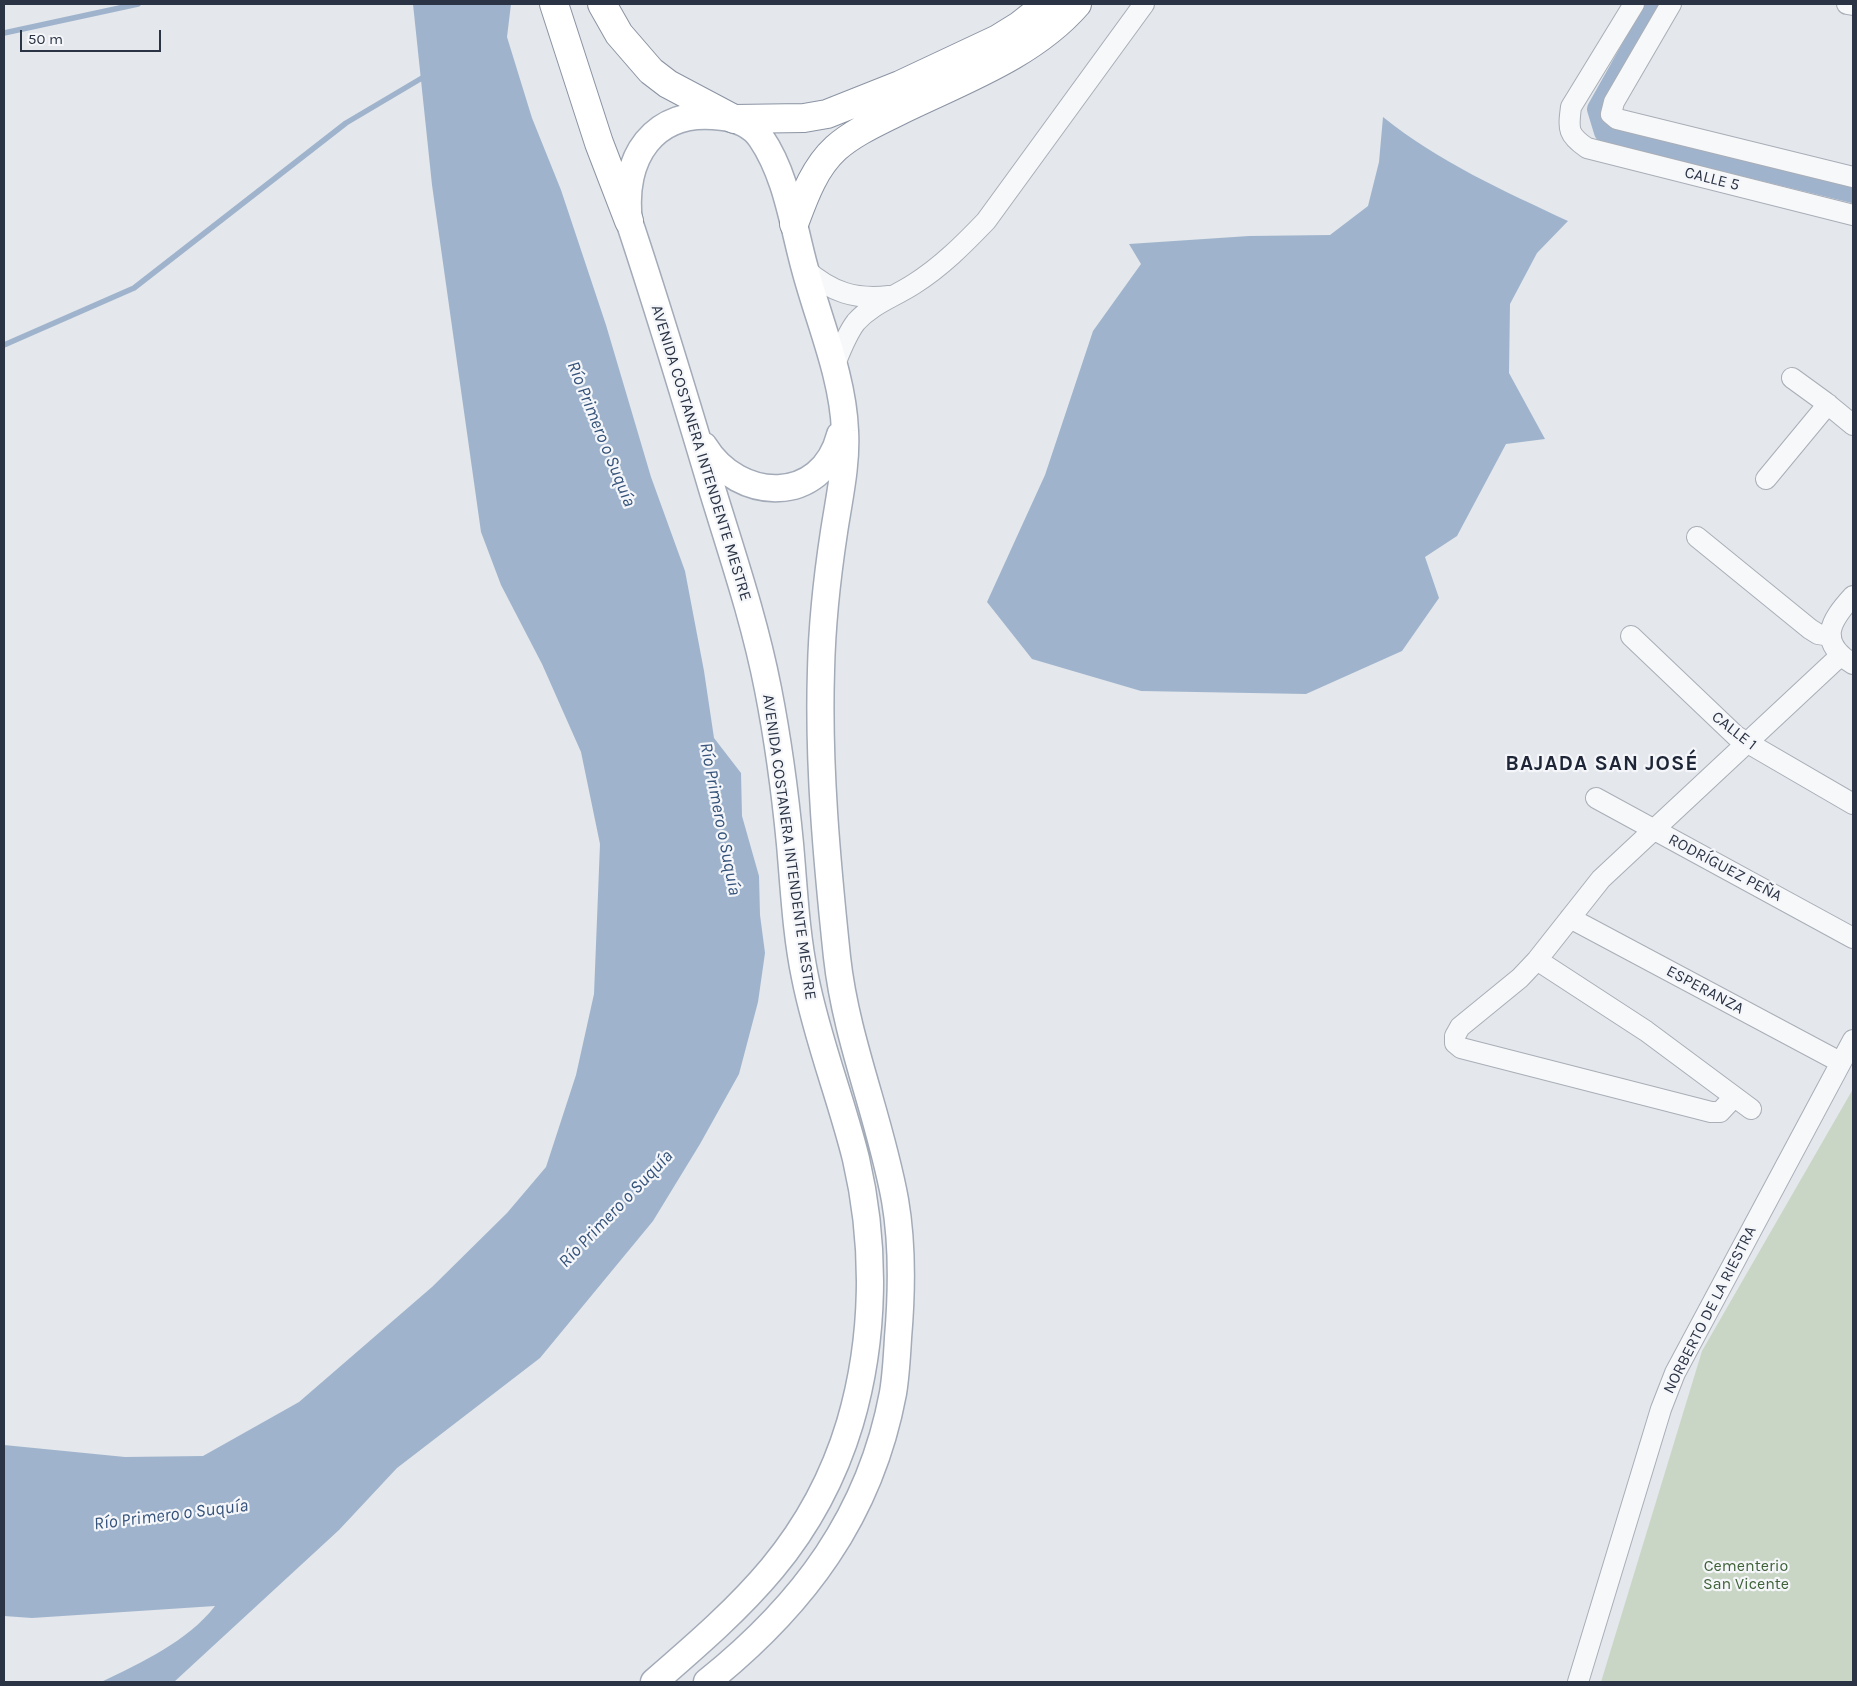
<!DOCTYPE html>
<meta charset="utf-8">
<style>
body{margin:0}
#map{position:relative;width:1857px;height:1686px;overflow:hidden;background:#e4e7ec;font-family:Karla,sans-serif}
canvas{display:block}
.frame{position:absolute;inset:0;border:5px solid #2b3445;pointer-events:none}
.scale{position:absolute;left:20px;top:30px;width:141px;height:22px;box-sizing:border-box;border:2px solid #2b3445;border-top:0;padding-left:6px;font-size:15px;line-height:18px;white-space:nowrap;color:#2b3445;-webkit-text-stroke:4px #f4f6f9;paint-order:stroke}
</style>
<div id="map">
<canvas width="1857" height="1686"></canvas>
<div class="frame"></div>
<div class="scale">50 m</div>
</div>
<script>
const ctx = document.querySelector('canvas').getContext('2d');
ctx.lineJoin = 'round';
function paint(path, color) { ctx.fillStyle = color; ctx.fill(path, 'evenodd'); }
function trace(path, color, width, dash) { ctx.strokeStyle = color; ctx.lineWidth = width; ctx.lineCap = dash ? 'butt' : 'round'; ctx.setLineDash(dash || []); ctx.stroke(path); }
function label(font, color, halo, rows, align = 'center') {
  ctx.font = font + ' Karla,sans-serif'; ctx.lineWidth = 4.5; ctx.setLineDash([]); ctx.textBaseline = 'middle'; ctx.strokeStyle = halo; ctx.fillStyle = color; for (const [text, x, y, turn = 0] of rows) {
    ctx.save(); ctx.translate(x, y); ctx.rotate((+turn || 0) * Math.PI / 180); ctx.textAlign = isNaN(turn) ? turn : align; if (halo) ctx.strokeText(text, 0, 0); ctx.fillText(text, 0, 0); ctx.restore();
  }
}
const green = new Path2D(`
 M1853,1089V1682H1601L1702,1351Z`);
const water = new Path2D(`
 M413,4H511L507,37L532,118L561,190L606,325L651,477L685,571L704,671L714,738L741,773L742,816L759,876L760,915L765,953L758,1002L739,1074L700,1144L653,1221L540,1358L397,1468L339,1530L174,1682H101C141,1663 188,1641 215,1606L32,1618L4,1616V1445L125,1457L203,1456L299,1402L432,1287L507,1213L546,1167L576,1075L594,994L600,844L581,752L542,664L501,585L481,532L432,185Z
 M1383,117C1439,162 1504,191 1568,221L1537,253L1510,304L1509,373L1545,439L1506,444L1457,536L1425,557L1439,598L1402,651L1306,694L1141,691L1032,659L987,602L1045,475L1093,331L1141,264L1129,244L1249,236L1330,235L1368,206L1379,162Z`);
const stream = new Path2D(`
 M4,33L138,4
 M4,345L134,288L346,123L427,75`);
const canal = new Path2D(`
 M1656,4L1597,109L1604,132L1853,193`);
const minor = new Path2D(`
 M1634,4L1571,107C1568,130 1568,135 1587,148L1853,215
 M1671,4L1614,102L1611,114L1617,119L1853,177
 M1847,4L1853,5
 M805,269C831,292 855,300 889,296
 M834,367C840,352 846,335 856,322C872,304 894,297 914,284C941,267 964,244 986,221L1144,4
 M1792,378L1825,402L1853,425
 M1766,479L1828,404
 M1697,537L1810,629L1818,634L1831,636
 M1853,596C1830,621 1817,642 1853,664
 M1631,636L1736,736L1853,804
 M1596,798L1853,938
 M1570,918L1840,1062
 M1537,960L1646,1031L1751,1109
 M1734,1097L1720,1112H1711L1461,1048L1455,1043V1036L1460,1027L1520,978L1537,960L1601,879L1840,656
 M1578,1682L1661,1409L1675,1373L1853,1040`);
const major = new Path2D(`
 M704,446C739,503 822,505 840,435
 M654,1682C744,1604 814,1543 850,1423C875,1338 876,1245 856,1159C841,1098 817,1039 805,977C796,934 794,889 790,844C785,792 778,740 768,689C755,622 733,557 713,492C686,401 659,311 629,221C621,159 653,107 722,117C737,119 752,125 761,138C787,176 793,226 805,269C819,322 843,376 845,431C847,464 839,499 834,532C827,578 822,624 821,670C818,766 827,862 837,957C846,1040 880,1117 895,1200C903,1246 902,1291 898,1338C897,1356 896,1375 893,1393C870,1516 803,1605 707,1682`);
const highway = new Path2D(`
 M554,4L599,143L629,221
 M602,4L619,34L651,71L668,84L734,119L804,118L827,114L900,85L998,39L1019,26L1047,4
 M794,224C804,197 814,168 836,148C853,133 875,123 895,113C957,82 1031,57 1077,4`);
const streetNames = [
 ["CALLE 5",1712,179,14],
 ["AVENIDA COSTANERA INTENDENTE MESTRE",701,453,73],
 ["CALLE 1",1734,731,38],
 ["AVENIDA COSTANERA INTENDENTE MESTRE",789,847,82],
 ["RODRÍGUEZ PEÑA",1725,868,28],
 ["ESPERANZA",1705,990,28],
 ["NORBERTO DE LA RIESTRA",1710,1310,-63]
];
const parkNames = [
 ["Cementerio",1746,1566],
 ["San Vicente",1746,1584]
];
const waterNames = [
 ["Río Primero o Suquía",601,434,68],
 ["Río Primero o Suquía",720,819,79],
 ["Río Primero o Suquía",616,1209,-46],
 ["Río Primero o Suquía",171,1515,-7]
];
const districtNames = [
 ["BAJADA SAN JOSÉ",1602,764]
];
paint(green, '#c9d6c5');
paint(water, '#9fb4cc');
trace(stream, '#9fb4cc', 5.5);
trace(canal, '#9fb4cc', 20);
trace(minor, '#a9aeb7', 22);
trace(major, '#a3abb8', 29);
trace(highway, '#8b94a3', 30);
trace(minor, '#f7f8fa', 20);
trace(major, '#fff', 26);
trace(highway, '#fff', 28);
label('16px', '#2b3445', '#f4f6f9', streetNames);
label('16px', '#3f6138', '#f4f6f9', parkNames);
label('italic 18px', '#34527a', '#f4f6f9', waterNames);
ctx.letterSpacing = '1px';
label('bold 21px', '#1d2536', '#f4f6f9', districtNames);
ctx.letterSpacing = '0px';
</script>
